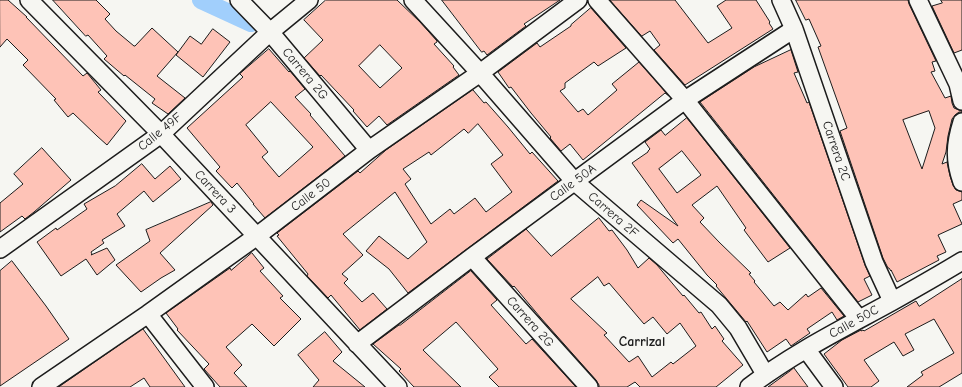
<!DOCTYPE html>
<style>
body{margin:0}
canvas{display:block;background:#f6f6f2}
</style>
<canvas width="962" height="387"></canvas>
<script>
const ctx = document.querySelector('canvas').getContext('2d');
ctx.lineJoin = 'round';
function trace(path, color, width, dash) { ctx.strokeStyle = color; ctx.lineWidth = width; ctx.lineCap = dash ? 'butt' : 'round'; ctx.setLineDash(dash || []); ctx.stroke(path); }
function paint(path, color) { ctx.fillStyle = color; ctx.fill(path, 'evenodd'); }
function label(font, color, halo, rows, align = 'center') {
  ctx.font = font + ' "Comic Neue",sans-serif'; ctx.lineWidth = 3; ctx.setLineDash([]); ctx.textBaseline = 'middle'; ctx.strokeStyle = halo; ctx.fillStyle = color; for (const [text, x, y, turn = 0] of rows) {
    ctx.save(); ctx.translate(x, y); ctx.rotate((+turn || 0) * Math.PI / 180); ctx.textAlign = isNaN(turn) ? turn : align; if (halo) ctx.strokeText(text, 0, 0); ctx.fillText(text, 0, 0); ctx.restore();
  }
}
const canal = new Path2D(`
 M201,0L251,23`);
const building = new Path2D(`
 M0,0H8L27,17H26L83,76L87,73L101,90L98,92L126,121L107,145L97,136L73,113L68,117L54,100L56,99L23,65L28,60L7,39L0,47Z
 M53,0H96L110,14L105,19L116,31L134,46H135L152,28L178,52L157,76L185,98L168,114L152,103L155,99L125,75L124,76L104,59L107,56L88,35L86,36Z
 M326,0H397L420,22L437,41V42L434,44L454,66L453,67L459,75L387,125L379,116L367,127L353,111L354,110L321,75L320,76L304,58L323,40L304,20ZM380,45L402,68L380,88L359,66Z
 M442,0H560L524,24L526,26L487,55L484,51L482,52Z
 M610,0H675L708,43L732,28L717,6L726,0H756L770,22L769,23L773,29L685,85L654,50L660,45L650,31L642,36Z
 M796,0H908L909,4L936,61L932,62L935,71L931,72L945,98L951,96L952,103L954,108L959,110L962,111V112H959L955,115L952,119L948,136L946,152L942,164L947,162L950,176L953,185L956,190L962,192V200L953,204L962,224L938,235L946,252L937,256L939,260L897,282L891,270V271L889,268H888L883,258L840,131L847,128L818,47L821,46L809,19L806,20ZM929,111L935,128L922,169L903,120Z
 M941,0H962V50L954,53L932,6L942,3Z
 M591,8L626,48L598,66L594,62L565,83V88L560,91L578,112L583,109L588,115L617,90L612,84L639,62L669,96L665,93L583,160L570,144L561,151L550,138L551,137L531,113L511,87L509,88L498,72L537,43L540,47L571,26V25Z
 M213,29L230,42L203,77L176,55L190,36L201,44Z
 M269,49L289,72L290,71L305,89L295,97L311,114L310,115L345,156L265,218L253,204H254L237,183L232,188L216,171L220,167L187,128L243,77L240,74ZM271,102L313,147L279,177L262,157L268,152L246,125Z
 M791,50L798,72L794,73L807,103L809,102L865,265L870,276L864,279L872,295L858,302L700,102L754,67Z
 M473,90L484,103L486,102L508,127L530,154L532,152L558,181L408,293L389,269L366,251L379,236L408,259L427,242L395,192L343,234L363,255L342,274L348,279L344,283L362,302L373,293L387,309L360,330L331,295L328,298L307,276L308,274L277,236L279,235L277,233L358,171L360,173L386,150ZM478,124L503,155L491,164L512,192L486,212L475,198L454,214L450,209L431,224L405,184L411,179L403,169L429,152L431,155L464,129L468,133Z
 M687,118L790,248L768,262L744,230L746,228L717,186L692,205L704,218L700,222L719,242L751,273L749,274L755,281L754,282L774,306L780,302L788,310L806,294L808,297L821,288L844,316L837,320L832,312L807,329L810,333L791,346L786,339L767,352L747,321L746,322L716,286L717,285L707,275L678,239L673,243L637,205L641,200L678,226L632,163L648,152V151L650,149L645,142L661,130L665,135ZM682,151L701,175L677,193L659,169Z
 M42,148L71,180L34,212L25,219L22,216L0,232V203L23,184L14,174Z
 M142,164L155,179L170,166L181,179L153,202L144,191L117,214L125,226L102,240L104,243L91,252L92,254L91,255L107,248L115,260L97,275L86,259L61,276L37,242L56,228L57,230L87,209L84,204L115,186Z
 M211,202L213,205L160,253L175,270L161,278L141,292L116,265L150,241L146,230Z
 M599,218L609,231L612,230L627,250L638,268L649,258L657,265L683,296L684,295L699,313L701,312L712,329L715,326L724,339L722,341L743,365L716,387H640L635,382L627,387H599V385L596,380L540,317L514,286L513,287L487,259L526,229L551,256ZM598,277L604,286L609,283L644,324L653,317L667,334L680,323L696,346L673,364L671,362L652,377L638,356L629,362L604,335L607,333L571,299Z
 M252,253L264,268L260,271L283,296L280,298L301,319L274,346L252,324L226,347L242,365L234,373L247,387H220L204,369L209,364L177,330L178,329L166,313L230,268L231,270Z
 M12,261L46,306L69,339L0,386V271Z
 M471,271L497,300L491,305L526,344L532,339L576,387H499L489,377L498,369L456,322L423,350L461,387H414L399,371L401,369L373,344L399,325H400Z
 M962,279V373L939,387H907L923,375L921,372L954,353L934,319L905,334L914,350L903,356L894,342L864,360L879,381L871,387H848L824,354L842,340L861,330V331L863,330L864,331L916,301L919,306Z
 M143,329L185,387H150L144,378L130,387H59Z
 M325,332L342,352L333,361L365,387H313L319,380L298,355Z
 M794,368L808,387H768L790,371Z`);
const minor = new Path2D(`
 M29,0L161,134L398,387
 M239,0L270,32L369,150
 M413,0L480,73L575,182L719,305L738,328L765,374
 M597,0L685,100L859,319
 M781,0L794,29L874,262L892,301
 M918,0L958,84L962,101
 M962,122C955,144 954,160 962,182
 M0,249L161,134L270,32L309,0
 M472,257L589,387
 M148,314L205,387
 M357,344L472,257L685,100L794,29
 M806,349L834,387
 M41,387L148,314L257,236L369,150L480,73L578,0
 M749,387C793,353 844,328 893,301C916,288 939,275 962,261`);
const streetNames = [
 ["Carrera 2G",305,74,50],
 ["Calle 49F",160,132,-39],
 ["Carrera 2C",836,151,71],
 ["Calle 50A",573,183,-36],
 ["Carrera 3",215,192,47],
 ["Calle 50",311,195,-37],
 ["Carrera 2F",613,215,41],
 ["Carrera 2G",530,322,48],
 ["Calle 50C",854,322,-29]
];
const neighbourhoodNames = [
 ["Carrizal",642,342]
];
trace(canal, '#a1cffc', 18);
paint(building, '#fec3b7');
trace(building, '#1c1c1c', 1);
trace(minor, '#1c1c1c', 20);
trace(minor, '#f6f6f2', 17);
label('13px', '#1c1c1c', '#f6f6f2', streetNames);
label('bold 14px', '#1c1c1c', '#f6f6f2', neighbourhoodNames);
</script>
